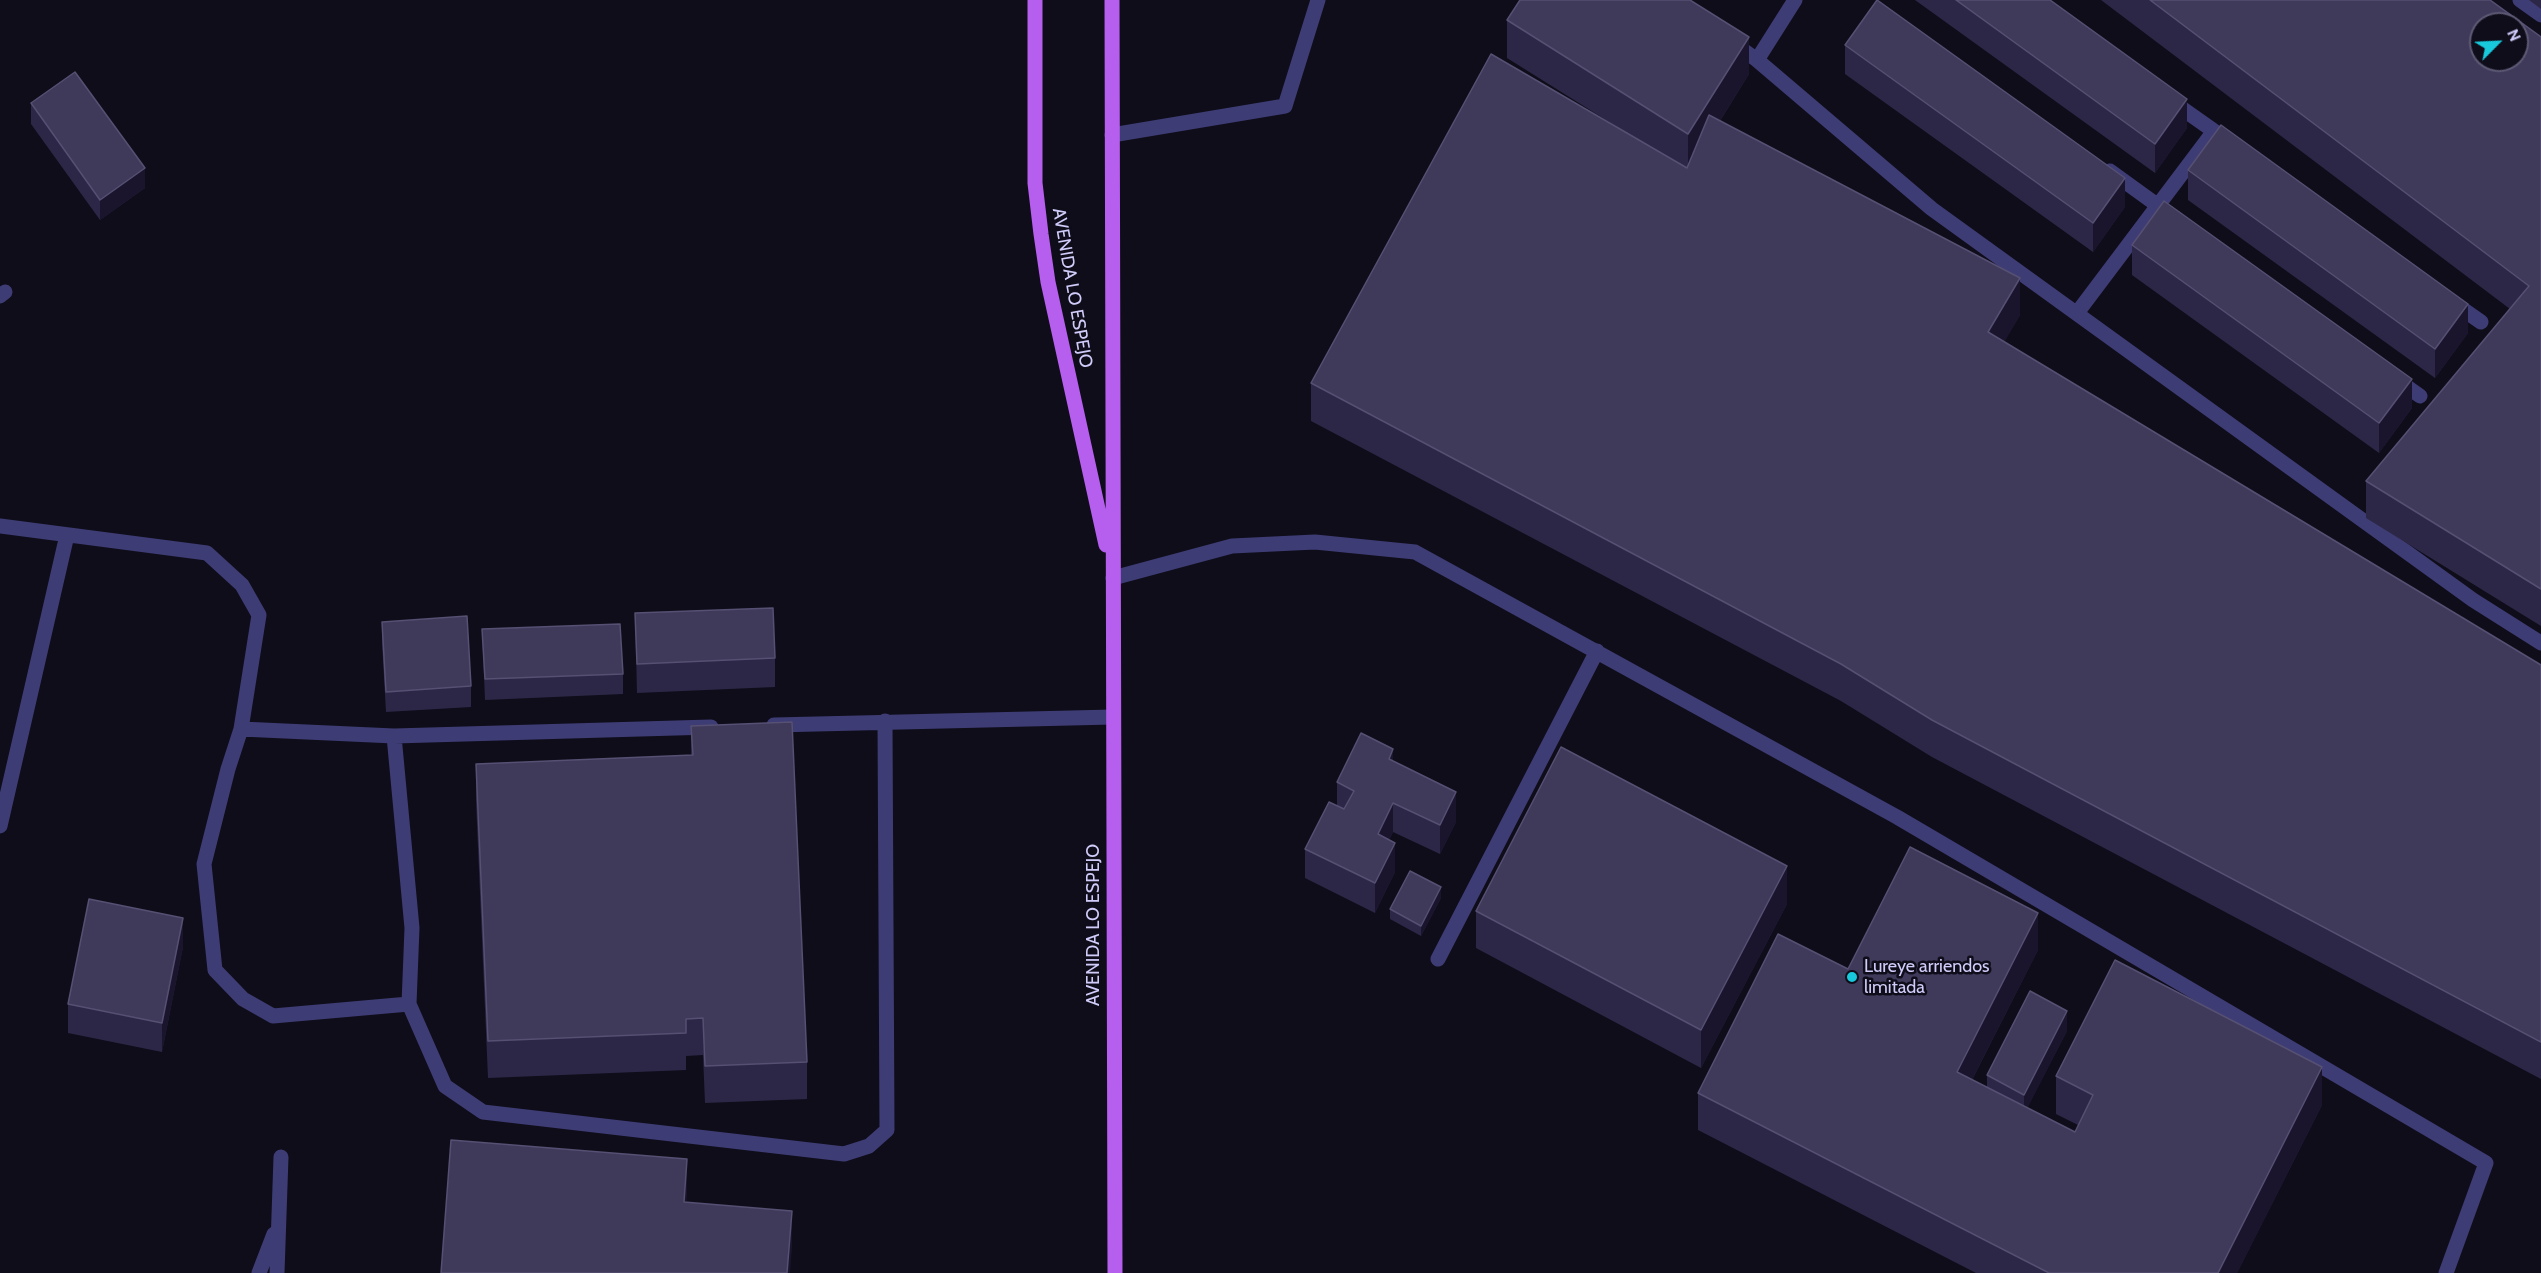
<!DOCTYPE html>
<style>
body{margin:0}
#map{position:relative;width:2541px;height:1273px;overflow:hidden;background:#0f0d1a;font-family:Cabin,sans-serif}
canvas{display:block}
.north{position:absolute;left:2469px;top:12px;width:60px;height:60px;box-sizing:border-box;background:#0f0d1a;border:2px solid #5c5974;border-radius:50%;rotate:66deg;font-size:16px;font-weight:700;line-height:24px;text-align:center;color:#d0ccfa}
.north::after{content:'';display:block;margin:auto;width:21px;height:27px;background:#17c9da;clip-path:polygon(50% 0,100% 100%,50% 72%,0 100%)}
</style>
<div id="map">
<canvas width="2541" height="1273"></canvas>
<div class="north">N</div>
</div>
<script>
const ctx = document.querySelector('canvas').getContext('2d');
ctx.lineJoin = 'round';
function trace(path, color, width, dash) { ctx.strokeStyle = color; ctx.lineWidth = width; ctx.lineCap = dash ? 'butt' : 'round'; ctx.setLineDash(dash || []); ctx.stroke(path); }
function paint(path, color) { ctx.fillStyle = color; ctx.fill(path, 'evenodd'); }
function label(font, color, halo, rows, align = 'center') {
  ctx.font = font + ' Cabin,sans-serif'; ctx.lineWidth = 5; ctx.setLineDash([]); ctx.textBaseline = 'middle'; ctx.strokeStyle = halo; ctx.fillStyle = color; for (const [text, x, y, turn = 0] of rows) {
    ctx.save(); ctx.translate(x, y); ctx.rotate((+turn || 0) * Math.PI / 180); ctx.textAlign = isNaN(turn) ? turn : align; if (halo) ctx.strokeText(text, 0, 0); ctx.fillText(text, 0, 0); ctx.restore();
  }
}
const minor = new Path2D(`
 M2520,0L2541,15
 M1732,42L1757,60L1932,209L2473,600L2541,643
 M1757,60L1795,0
 M2170,100L2231,143
 M1112,135L1285,106L1318,0
 M2110,171L2175,218
 M0,296L5,292
 M2451,301L2481,322
 M2077,313L2214,131
 M2396,379L2420,396
 M0,526L207,553L242,585L259,615L241,729L394,736L711,727
 M1113,578L1232,546L1315,542L1415,552L1897,817L2486,1163L2446,1273
 M774,725L1113,717
 M241,729L228,769L204,864L215,970L243,999L273,1016L409,1004L412,928L394,736
 M0,826L67,535
 M1438,959L1597,651
 M409,1004L445,1086L483,1112L844,1154L869,1146L887,1130L885,721
 M259,1273L274,1234
 M277,1273L281,1157`);
const major = new Path2D(`
 M1035,0V183L1041,234L1048,282L1106,545
 M1112,0L1115,1273`);
const wall = new Path2D(`
 M1915,0H2050L2187,128L2155,173Z
 M2101,0H2490L2541,37V626L2366,518V481L2510,309Z
 M2529,0H2541V9Z
 M1507,20L1749,74L1720,121L2020,315L2004,342L2541,665V1079L1932,757L1841,701L1311,421V383L1622,130L1507,58Z
 M1845,45L2125,207L2093,252L1845,74Z
 M31,103L145,188L100,220L31,124Z
 M2188,170L2468,333L2435,378L2188,200Z
 M2132,245L2412,408L2379,453L2132,275Z
 M635,613L775,658V687L637,693Z
 M382,622L471,686V707L386,712L382,642Z
 M482,629L623,674V694L485,700Z
 M691,726L807,1062V1099L705,1103L703,1055L686,1056V1070L488,1078L476,801V764L691,755Z
 M1393,761L1456,822L1440,854L1393,832L1389,840L1395,872L1375,913L1305,878V849L1337,806V782Z
 M1441,898L1421,936L1390,919V909Z
 M1787,904L1701,1068L1476,948V911Z
 M183,947L162,1052L68,1033V1004Z
 M2038,950L1972,1080L1987,1087V1075L2067,1031L2027,1108L2075,1132L2078,1125L2056,1114V1076L2322,1105L2237,1273H1976L1698,1130V1093L1848,969Z`);
const shadedWall = new Path2D(`
 M1749,37V74L1688,172V134Z
 M2187,99V128L2155,173V144Z
 M145,168V188L100,220V200Z
 M2125,178V207L2093,252V223Z
 M2020,278V315L1988,370V332Z
 M2468,304V333L2435,378V349Z
 M2412,379V408L2379,453V423Z
 M1393,749V778L1389,759Z
 M1456,792V822L1440,854V825Z
 M1393,803V832L1378,863V834Z
 M1395,843V872L1375,913V883Z
 M1787,866V904L1701,1068V1030Z
 M1441,887V898L1421,936V926Z
 M2038,913V950L1957,1109V1072Z
 M183,918V947L162,1052V1023Z
 M2067,1011V1031L2024,1115V1095Z
 M2322,1067V1105L2237,1273H2218Z
 M687,1159V1196L684,1240V1202Z
 M792,1211V1248L790,1273H787Z`);
const building = new Path2D(`
 M1520,0H1690L1749,37L1688,134L1507,20Z
 M1877,0L2125,178L2093,223L1845,45Z
 M1956,0H2050L2187,99L2155,144Z
 M2150,0H2490L2541,37V589L2366,481L2529,286ZM2481,24H2517V60H2481Z
 M1491,54L1687,168L1709,115L2020,278L1988,332L2541,665V1042L1932,720L1841,664L1311,383Z
 M75,72L145,168L100,200L31,103Z
 M2221,125L2468,304L2435,349L2188,170Z
 M2164,201L2412,379L2379,423L2132,245Z
 M773,608L775,658L637,664L635,613Z
 M467,616L471,686L386,692L382,622Z
 M620,624L623,674L485,679L482,629Z
 M792,722L807,1062L705,1066L703,1018L686,1019V1033L488,1041L476,764L693,755L691,726Z
 M1361,733L1393,749L1389,759L1456,792L1440,825L1393,803L1378,834L1395,843L1375,883L1305,849L1329,802L1344,809L1354,791L1337,782Z
 M1561,747L1787,866L1701,1030L1476,911Z
 M1910,847L2038,913L1957,1072L2075,1132L2093,1095L2056,1076L2115,960L2322,1067L2218,1273H2049L1698,1093L1778,934L1848,969Z
 M1410,871L1441,887L1421,926L1390,909Z
 M89,899L183,918L162,1023L68,1004Z
 M2030,991L2067,1011L2024,1095L1987,1075Z
 M451,1140L687,1159L684,1202L792,1211L787,1273H441Z`);
const markers = [
 [1852,977,6,"#17c9da"]
];
const streetNames = [
 ["AVENIDA LO ESPEJO",1072,288,80],
 ["AVENIDA LO ESPEJO",1094,925,-90]
];
const poiNames = [
 ["Lureye arriendos",1864,967],
 ["limitada",1864,988]
];
trace(minor, '#3e3c75', 15);
trace(major, '#b65eee', 15);
paint(wall, '#2d2747');
paint(shadedWall, '#1a152d');
paint(building, '#3f395a');
trace(building, '#565073', 1.5);
for (const [x, y, r, color] of markers) { const dot = new Path2D(); dot.arc(x, y, r, 0, 2 * Math.PI); ctx.fillStyle = color; ctx.fill(dot); trace(dot, '#0f0d1a', 2); }
label('18px', '#d0ccfa', '#0f0d1a', streetNames);
label('18px', '#d0ccfa', '#0f0d1a', poiNames, 'left');
</script>
